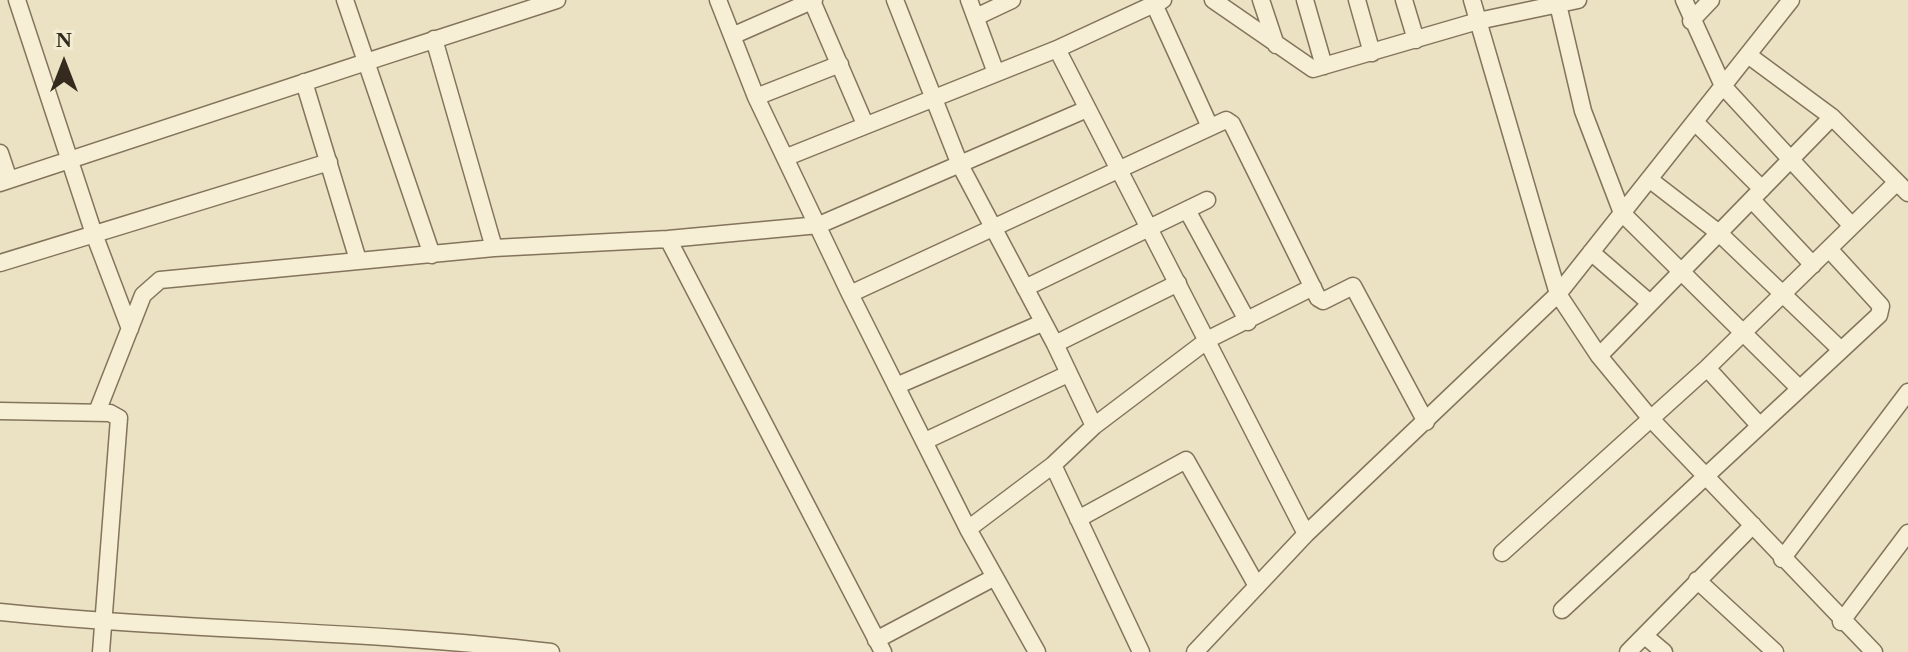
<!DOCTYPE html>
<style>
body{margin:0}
#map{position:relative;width:1908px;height:652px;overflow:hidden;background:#eae2c3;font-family:Georgia,serif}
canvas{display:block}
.north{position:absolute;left:24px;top:24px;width:80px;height:80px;-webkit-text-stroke:6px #f2ecd2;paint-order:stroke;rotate:0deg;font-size:22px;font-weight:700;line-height:32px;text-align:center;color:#342b1e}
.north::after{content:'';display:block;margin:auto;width:28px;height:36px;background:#342b1e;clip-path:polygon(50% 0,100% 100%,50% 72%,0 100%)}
</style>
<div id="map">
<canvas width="1908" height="652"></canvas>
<div class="north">N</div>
</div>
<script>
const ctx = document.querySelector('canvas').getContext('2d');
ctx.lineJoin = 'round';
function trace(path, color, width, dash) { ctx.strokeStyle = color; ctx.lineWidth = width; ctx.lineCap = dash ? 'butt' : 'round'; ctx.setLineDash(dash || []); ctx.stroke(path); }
const minor = new Path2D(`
 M17,0L94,234L130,329
 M345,0L432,255
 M718,0L756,97L850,294L968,529L1037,652
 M895,0L960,165L1055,344L1094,426
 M969,0L996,73
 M1213,0L1313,69L1478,21L1578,0
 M1261,0L1276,45
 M1305,0L1324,66
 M1357,0L1372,53
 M1404,0L1416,40
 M1472,0L1558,294L1599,356L1651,419L1874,652
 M1557,0L1583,111L1622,213L1799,388
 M1684,0L1723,86L1852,226
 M812,1L865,124
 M1154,4L1210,127
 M976,17L1012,0
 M1691,21L1711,0
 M732,36L814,0
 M434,39L494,248
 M1057,49L1306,534
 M1748,55L1832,117L1908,193
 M304,82L358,260
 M756,97L840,64
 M1695,122L1762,189
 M0,153L9,180
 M787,157L1057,49L1163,0
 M1649,179L1719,233L1840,349
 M0,183C185,121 371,60 557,0
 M1752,200L1813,265
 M1187,210L1248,322
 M668,239L883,652
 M1591,252L1650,303
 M0,263L329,162
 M1025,288L1207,200
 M850,294L1226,120L1232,124L1318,298L1323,301L1353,286L1426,422
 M1055,344L1178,283
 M1599,356L1832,117
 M1707,368L1759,425
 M896,386L1042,323
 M0,411L110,413L119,418L101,652
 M97,412L143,295L160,280L494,248L668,239L819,225L1087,109
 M925,441L1068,374
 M1053,465L1141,652
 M1078,519L1186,460L1257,586
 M968,529L1053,465L1094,426L1209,339L1313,287
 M1502,553L1707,368L1897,182
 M1782,559L1908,392
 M1697,580L1775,652
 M1562,610L1879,315L1881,306L1829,249
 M0,612C183,631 368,630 551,652
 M1841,622L1908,533
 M1645,636L1664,652
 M876,640L995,577
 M1195,652L1306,534L1558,294L1791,0
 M1628,652L1753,525`);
trace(minor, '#83745b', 19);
trace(minor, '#f6efd5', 16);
</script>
